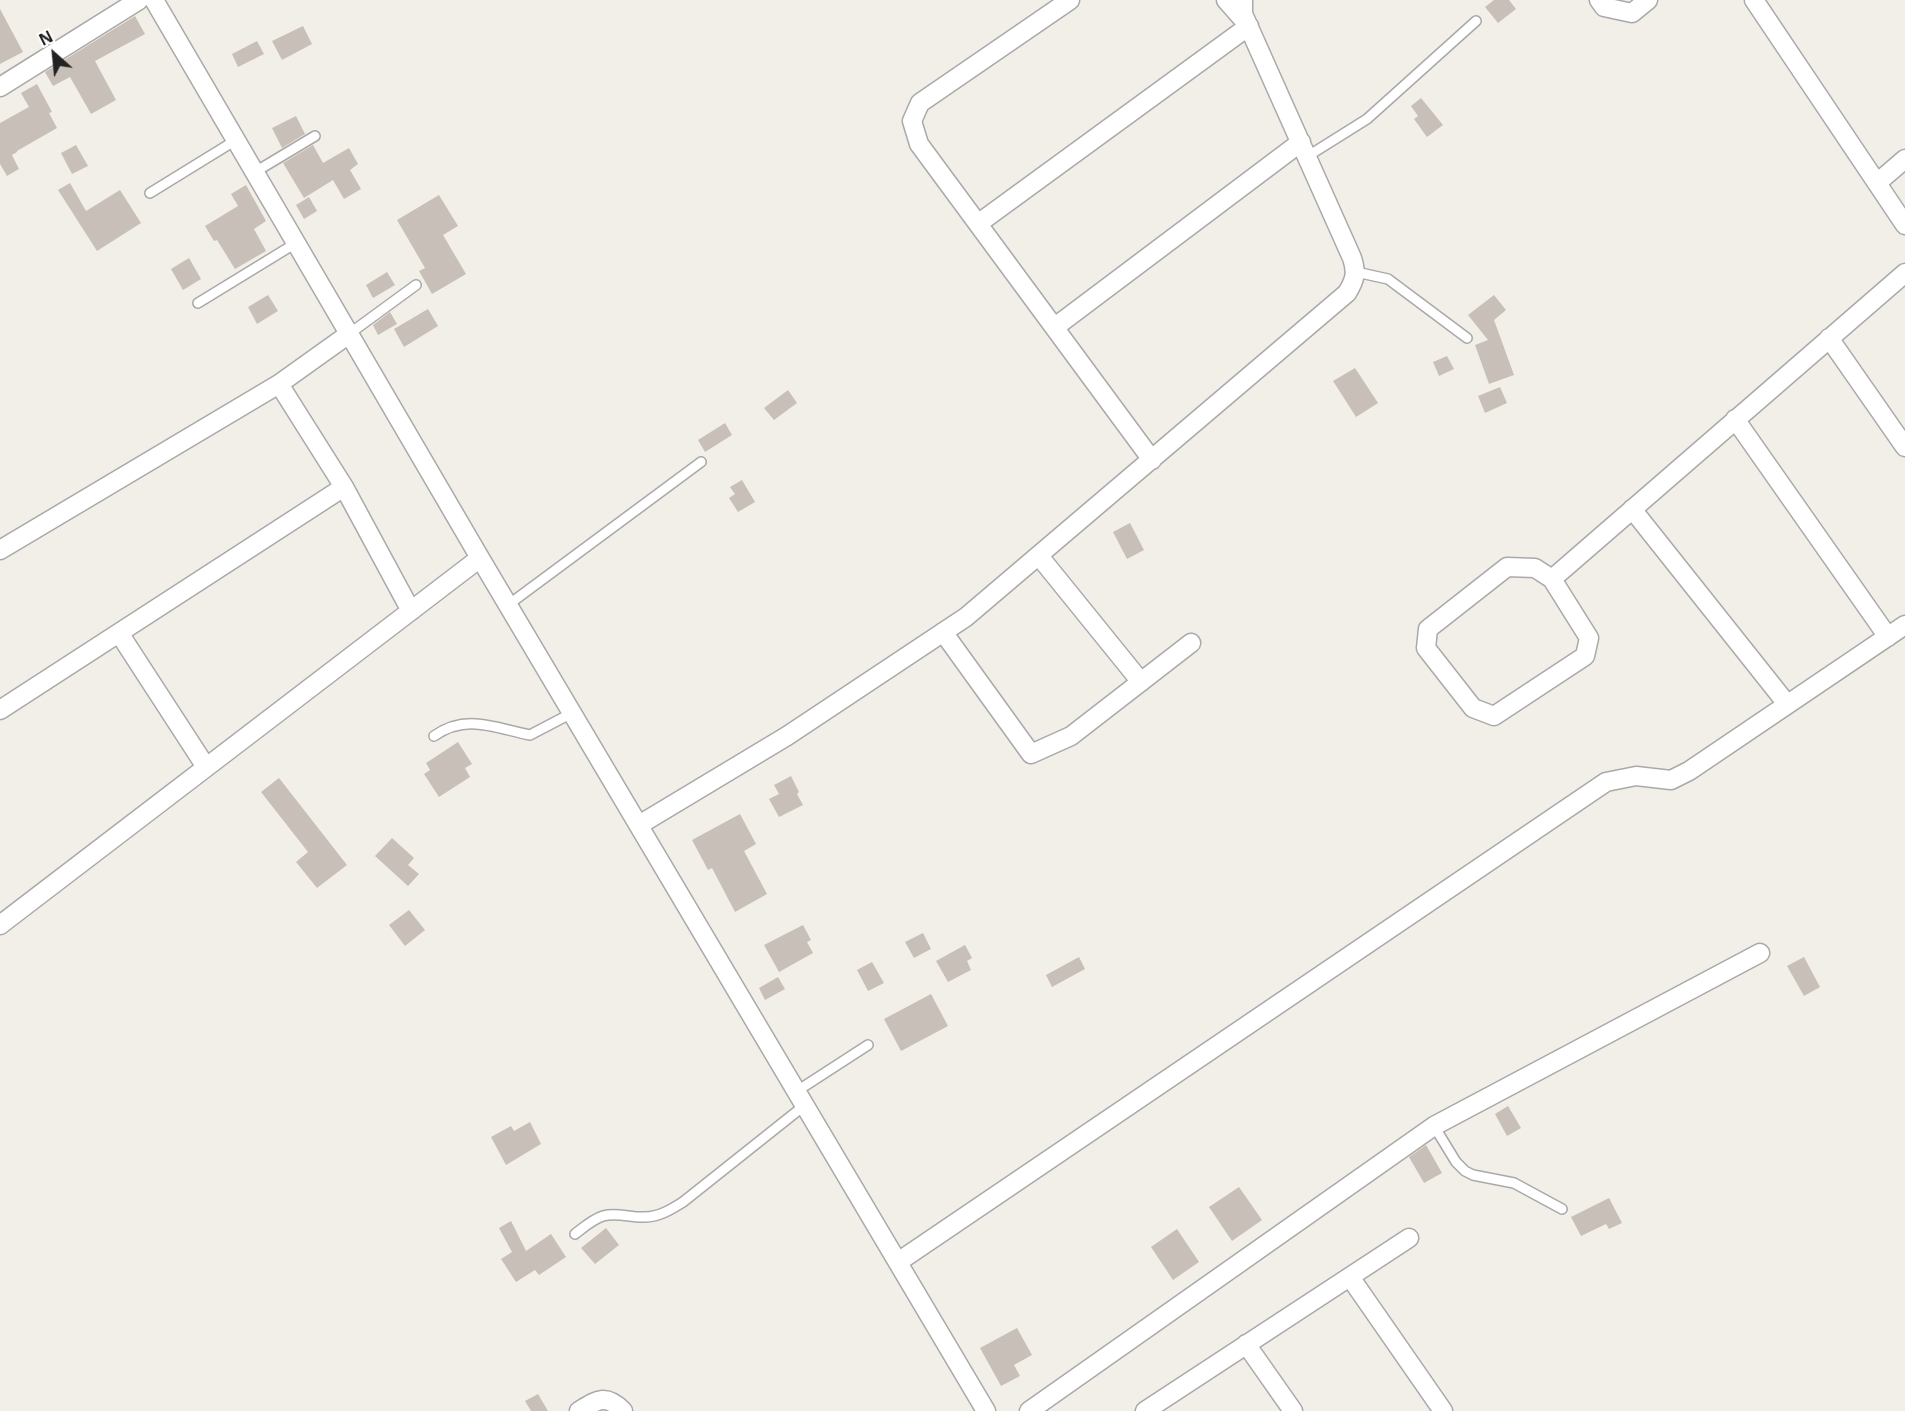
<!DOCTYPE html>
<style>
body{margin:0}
#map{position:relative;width:1905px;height:1411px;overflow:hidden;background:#f2efe9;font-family:"Noto Sans",sans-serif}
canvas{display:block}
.north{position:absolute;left:24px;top:24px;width:60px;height:60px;-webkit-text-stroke:4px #fff;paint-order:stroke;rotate:333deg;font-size:16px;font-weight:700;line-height:24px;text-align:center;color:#222}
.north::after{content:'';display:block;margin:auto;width:21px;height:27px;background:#222;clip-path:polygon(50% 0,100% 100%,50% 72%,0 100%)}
</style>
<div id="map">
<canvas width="1905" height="1411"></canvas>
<div class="north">N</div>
</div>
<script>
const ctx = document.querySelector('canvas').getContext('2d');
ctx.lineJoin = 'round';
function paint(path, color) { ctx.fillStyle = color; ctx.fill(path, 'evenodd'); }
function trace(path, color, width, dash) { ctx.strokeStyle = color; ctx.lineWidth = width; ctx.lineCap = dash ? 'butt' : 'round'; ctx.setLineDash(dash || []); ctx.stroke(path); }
const building = new Path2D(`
 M1494,0H1509L1516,9L1498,23L1485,7Z
 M0,9L23,52L0,64Z
 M135,16L145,34L95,61L116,100L91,114L70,77L53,86L45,72Z
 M303,26L312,44L282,60L272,41Z
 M257,41L264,54L238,67L232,54Z
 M37,84L52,112L49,113L57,128L17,151V152L12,155L19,169L7,176L0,164V123L29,107L21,93Z
 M1421,98L1443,125L1427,137L1414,119L1418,116L1411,106Z
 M296,116L305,134L282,148L272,128Z
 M76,145L88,166L72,174L61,153Z
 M313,145L323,163L349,148L358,164L350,170L361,189L344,199L333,180L304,198L283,163Z
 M70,183L86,211L120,190L141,223L97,251L58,190Z
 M246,185L266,221L254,229L266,251L235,269L217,240L214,241L205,226L238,206L231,194Z
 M439,195L458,226L443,235L466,274L432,294L419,271L425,268L397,220Z
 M309,197L317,211L304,219L296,205Z
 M189,258L201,279L183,290L171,269Z
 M387,272L395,285L373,298L366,285Z
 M268,295L278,311L257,324L248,307Z
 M1494,295L1506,310L1494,320L1514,375L1489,384L1475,345L1488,340L1468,315Z
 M428,309L438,326L404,347L394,329Z
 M390,312L397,324L378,335L373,325Z
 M1447,356L1454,369L1439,376L1433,362Z
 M1355,368L1378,403L1356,417L1333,381Z
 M1500,387L1507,403L1485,413L1478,396Z
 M788,390L797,403L774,420L764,408Z
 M725,423L732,435L705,452L698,440Z
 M742,480L755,502L738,512L729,498L735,494L730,487Z
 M1130,523L1144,550L1127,559L1113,532Z
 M458,742L472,764L465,768L470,777L439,797L424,774L430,770L426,763Z
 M791,776L799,792L797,794L803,805L779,817L769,799L779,794L774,785Z
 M279,778L347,865L317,888L296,862L308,852L261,792Z
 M740,814L756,844L744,851L767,894L735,912L712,868L708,870L692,840Z
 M392,838L414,858L408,865L419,874L408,886L375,856Z
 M409,910L425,930L405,946L389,925Z
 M803,925L811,940L807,942L813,953L779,972L764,945Z
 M923,933L931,949L914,958L905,942Z
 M965,945L972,958L967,961L971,970L948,982L936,961Z
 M1079,957L1085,969L1052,987L1046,975Z
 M1804,957L1820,987L1804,996L1787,966Z
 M872,962L884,983L868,991L857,970Z
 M778,977L785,989L765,1000L759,988Z
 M931,994L948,1026L901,1051L884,1019Z
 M1508,1106L1521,1128L1507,1136L1495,1114Z
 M530,1122L541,1144L506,1165L491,1137L511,1126L514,1131Z
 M1426,1145L1442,1173L1424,1183L1409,1157Z
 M1239,1187L1262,1220L1232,1241L1209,1207Z
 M1609,1198L1622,1223L1609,1229L1606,1224L1581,1236L1571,1217Z
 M511,1221L526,1251L551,1234L566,1257L539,1275L535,1270L516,1282L501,1259L512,1252L499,1228Z
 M606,1228L619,1245L595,1264L581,1248Z
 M1177,1229L1199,1262L1173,1280L1151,1247Z
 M1017,1328L1032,1355L1014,1365L1020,1376L1001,1386L980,1348Z
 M538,1394L548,1411H531L525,1401Z`);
const service = new Path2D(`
 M1308,156L1367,119L1476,21
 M255,172L315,136
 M150,193L236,140
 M1356,272L1388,279L1467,338
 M198,303L296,243
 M349,334L416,285
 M508,605L701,462
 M434,736C466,713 495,728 530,735L572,713
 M797,1091L868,1045
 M1434,1126L1456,1162L1465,1171L1473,1175L1514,1183L1562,1209
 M575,1234C584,1227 593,1219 603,1216C617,1212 631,1218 645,1217C659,1217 672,1209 683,1202L805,1105`);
const minor = new Path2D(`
 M154,0L480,558L986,1411
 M1070,0L920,103L912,121L919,144L1152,460
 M1599,0L1604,7L1632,13L1648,0
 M1754,0L1905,225
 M0,87L139,0
 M1877,183L1905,159
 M979,223L1249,26L1226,0
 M1055,327L1301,142
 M1829,338L1905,447
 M279,384L344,487L411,611
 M1735,419L1888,637
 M1632,509L1787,704
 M0,550L279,384L349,334
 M1039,556L1141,682
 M1507,567L1535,568L1552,579L1589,638L1585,656L1494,716L1473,708L1426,648L1428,629Z
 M1552,579L1905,273
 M943,632L1031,754L1071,736L1191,643
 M119,633L206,767
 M0,710L344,487
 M639,825L787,736L966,617L1347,293C1355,280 1357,273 1352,258L1243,14V0
 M0,925L480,558
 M898,1262L1606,782L1636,776L1671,780L1689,771L1905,625
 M1350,1277L1443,1411
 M1246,1344L1293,1411
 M579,1411C597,1400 606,1393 623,1411
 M1029,1411L1434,1126L1760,953
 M1145,1411L1409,1238`);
paint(building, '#c7bfb8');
trace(service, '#a9a9a9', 12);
trace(minor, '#a9a9a9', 21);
trace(service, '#fff', 9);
trace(minor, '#fff', 18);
</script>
